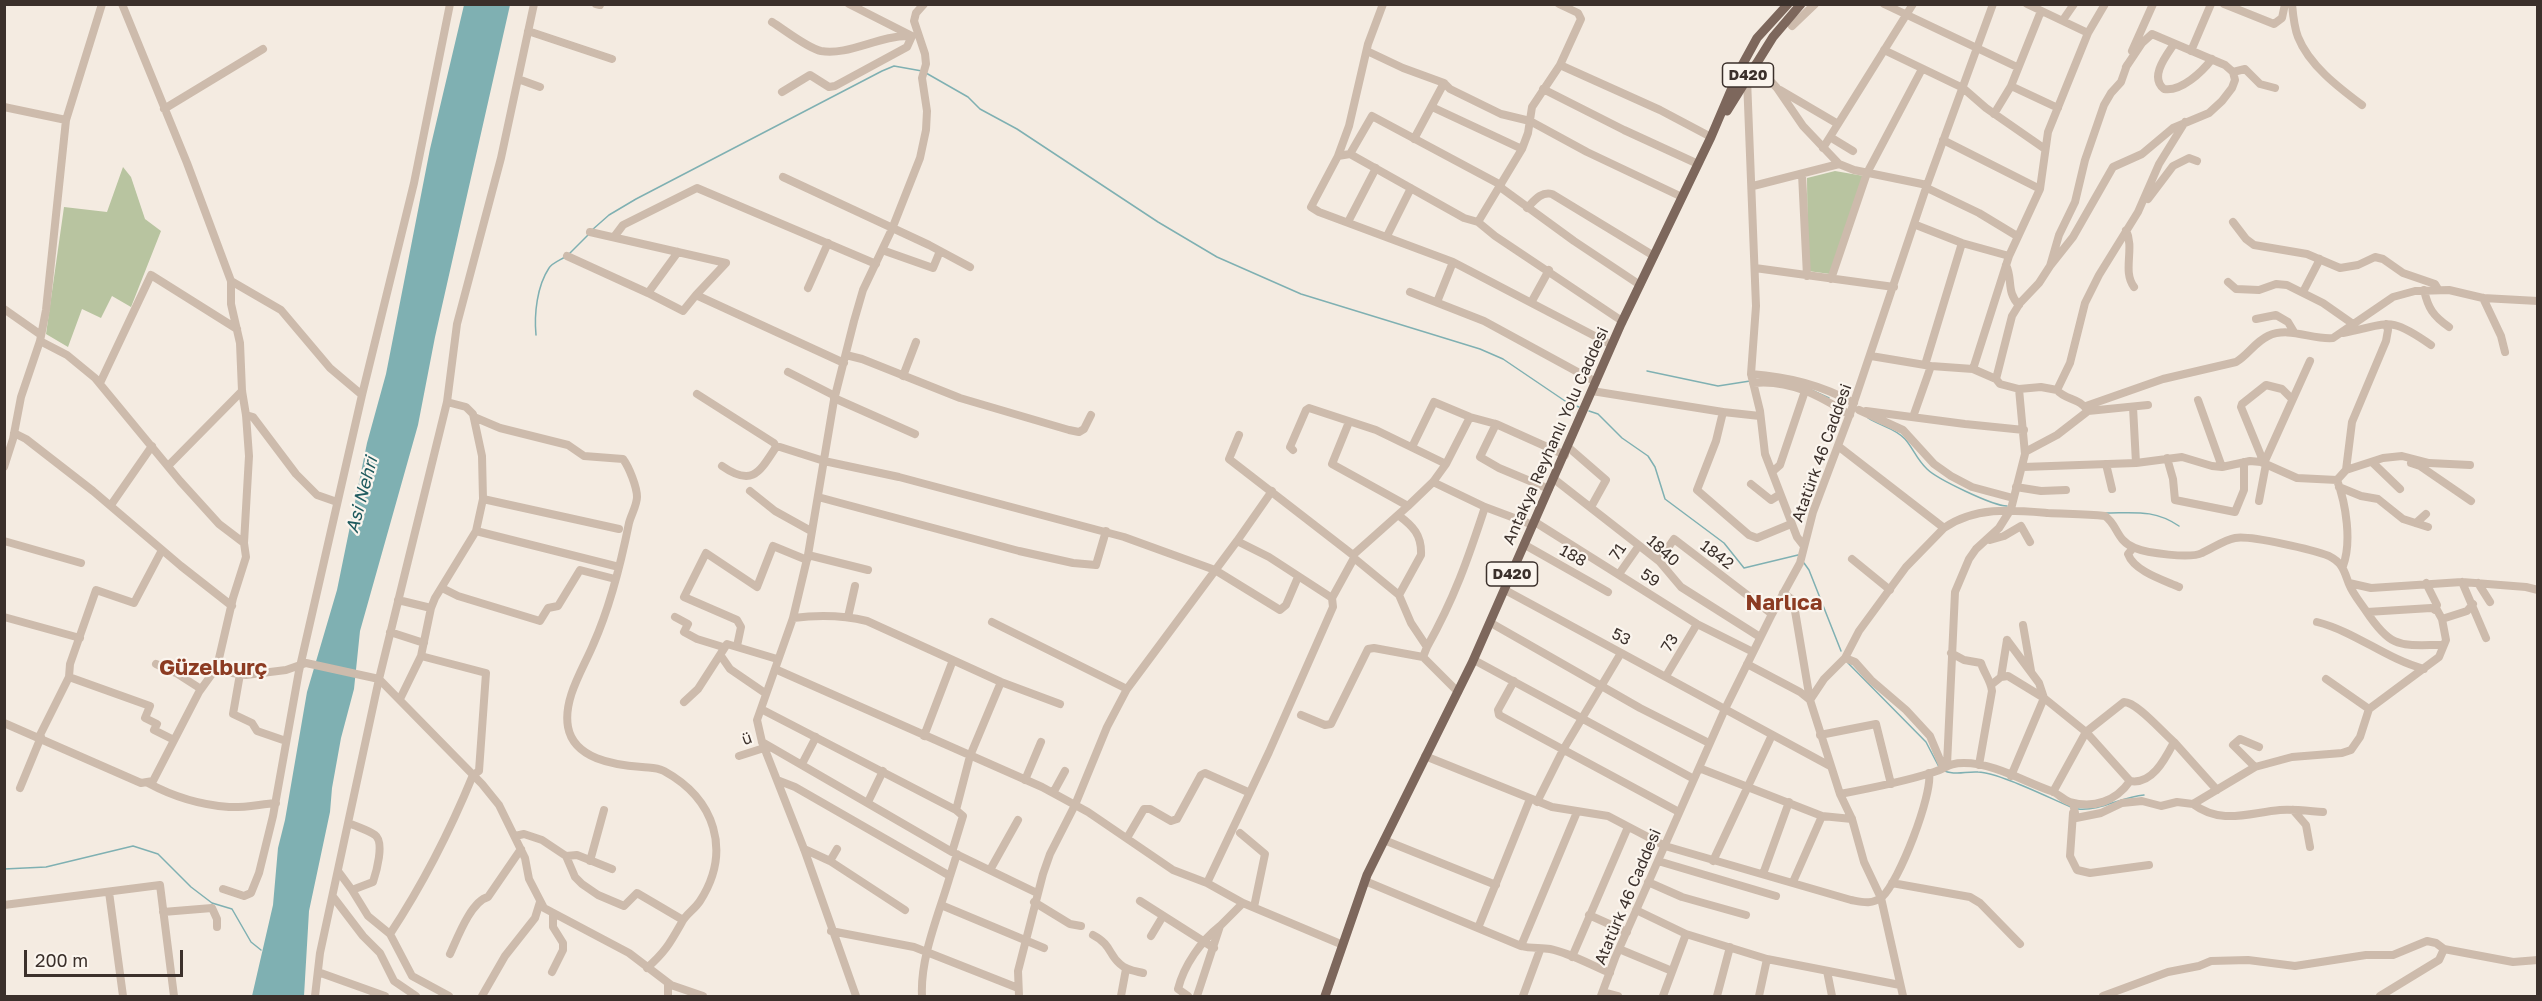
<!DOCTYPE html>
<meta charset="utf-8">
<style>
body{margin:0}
#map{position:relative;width:2542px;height:1001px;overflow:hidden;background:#f4ebe1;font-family:"Golos Text",sans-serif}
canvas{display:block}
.frame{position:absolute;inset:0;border:6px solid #3b302b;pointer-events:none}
.scale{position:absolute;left:24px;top:950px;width:159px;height:27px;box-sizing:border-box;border:3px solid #3b302b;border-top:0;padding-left:8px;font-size:18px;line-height:21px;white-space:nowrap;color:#3b302b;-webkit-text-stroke:4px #fbf5ee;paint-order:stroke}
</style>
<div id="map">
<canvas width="2542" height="1001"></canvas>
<div class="frame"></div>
<div class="scale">200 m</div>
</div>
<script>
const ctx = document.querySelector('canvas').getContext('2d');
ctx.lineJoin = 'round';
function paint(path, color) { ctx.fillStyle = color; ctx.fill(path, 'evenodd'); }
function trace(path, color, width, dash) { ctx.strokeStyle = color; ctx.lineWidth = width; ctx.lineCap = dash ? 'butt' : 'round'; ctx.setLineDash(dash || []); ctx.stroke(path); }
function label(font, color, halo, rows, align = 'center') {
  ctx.font = font + ' "Golos Text",sans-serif'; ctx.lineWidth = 4.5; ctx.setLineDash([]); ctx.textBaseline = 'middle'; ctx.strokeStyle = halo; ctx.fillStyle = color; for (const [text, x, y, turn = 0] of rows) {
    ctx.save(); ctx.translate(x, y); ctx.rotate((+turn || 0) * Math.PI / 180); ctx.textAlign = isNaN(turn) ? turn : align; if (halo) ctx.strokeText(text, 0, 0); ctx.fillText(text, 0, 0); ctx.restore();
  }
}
const green = new Path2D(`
 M123,167L131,177L145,219L161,231L131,307L112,296L101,318L82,309L68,347L46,334L64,207L107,212Z
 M1835,171L1864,176L1830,274L1808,271L1807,178Z`);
const water = new Path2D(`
 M464,5H510L435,337L418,425L360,631L354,689L341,738L332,788L330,812L309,911L304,996H252L273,905L278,848L285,820L307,692L337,590L367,443L386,374L430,149Z`);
const stream = new Path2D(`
 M926,73L968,97L980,109L1017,129L1158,222L1217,257L1301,294L1480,349L1503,359L1568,403L1579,407
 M592,230L609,215L636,199L882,71L894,66L922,71
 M569,254L589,234
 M536,335C534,314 537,286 549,268C552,263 560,260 565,257
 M1647,371L1718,386L1750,381
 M1809,389L1829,398
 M1589,411L1598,414L1622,438L1648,456L1655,467L1665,499L1724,543L1744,568L1798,555
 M1868,418C1880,426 1895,428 1905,439C1913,448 1917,460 1927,469C1937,479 1993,506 2007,506
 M2105,513C2134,513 2154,509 2179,526
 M1804,563L1809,570L1841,651
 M1848,663L1926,742L1939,767
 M1945,771C1956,776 1966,771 1978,772C2000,773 2049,798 2071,807
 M2078,809C2101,811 2121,797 2144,795
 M4,869L46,867L133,846L158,854L191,887L212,903L232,909L251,942L261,950`);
const minor = new Path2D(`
 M122,4L187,163L231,281V304L240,343L242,391L246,415L249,456L244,543
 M596,4L600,5
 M1559,4L1578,13L1581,19L1560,65
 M1884,4L2017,67
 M2224,4L2274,24L2282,18L2285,4
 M2292,4C2293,15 2294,27 2298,37C2309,65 2338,87 2362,105
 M2063,20L2074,4
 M772,22C785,30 807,48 821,51C848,56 880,35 910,36
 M1792,26L1815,4
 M528,31L612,59
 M2088,33L2105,4
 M2174,44C2166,56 2149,77 2164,89C2181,92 2202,72 2212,59
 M1884,50L1963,88L1986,108L2045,149
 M1367,51L1403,68L1444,83
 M2132,51L2153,4
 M2191,51L2211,4
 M1755,64L1777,88L1803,126L1839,164L1854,170L1927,185
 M2233,72L2245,69L2260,84L2275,88
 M518,79L540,87
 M1747,79L1756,306L1751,374L1760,411L1765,454L1797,537L1804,546
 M2011,86L2058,108
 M1543,89L1624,130L1698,164
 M1780,90L1838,124
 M782,92L810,75L829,87L835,86L907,47L912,36L849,4
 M4,107L66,120
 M1432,107L1522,149
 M164,109L263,49
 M1994,114L2011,86L2041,11
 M1830,137L1853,151
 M1414,139L1444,83L1450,89L1501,114L1530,121L1587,152L1682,197
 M1943,140L2040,189
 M1823,148L1913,4
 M1350,154L1372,116L1501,185
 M1338,156L1349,126L1368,44L1383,4
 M1802,174L1807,276
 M783,177L929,245L970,267
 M1753,186L1839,164
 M1500,187L1574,241L1640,285
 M1927,188L1979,213L2017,236
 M2148,199L2173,166L2189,158L2197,161
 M1527,208C1534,201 1541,191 1552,194L1654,256
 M1348,222L1376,168
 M1478,222L1522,149L1528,133L1532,107L1560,65L1660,110L1711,137
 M2233,222L2246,239L2254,245L2307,254L2340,268L2358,265L2375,257L2383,259L2403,273L2435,284L2438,289
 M1916,225L1962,243L2009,256
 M2126,230C2135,249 2122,271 2134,287
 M590,232L726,263L696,295L844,363
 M1387,236L1411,188
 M614,237L623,225L697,188L876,264
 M882,250L933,268L940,251
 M567,256L648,293L678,252
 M2006,265C2013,279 2006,292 2019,305
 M2050,266L2073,237L2113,167L2142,154L2173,128L2209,113L2222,101L2232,88L2235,80L2233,72L2225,65L2152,34L2142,43L2126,67
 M1755,268L1894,287
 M1831,279L1867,173L1922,69
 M2228,282L2236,289L2259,290L2276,284L2287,285L2323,303L2353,324
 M808,288L828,243
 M2424,290C2428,308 2433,316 2449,327
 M1410,292L1484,321L1596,382
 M2303,292L2320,259
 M648,293L683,311L696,295
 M2483,298L2501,336L2505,352
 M1532,301L1549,270
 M1437,302L1453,262
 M4,309L41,335
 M2256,319L2276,315L2288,322L2294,332
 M2343,333C2390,324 2388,315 2431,345
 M1612,345L1453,262L1319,212L1311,207L1338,156L1350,154L1464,218L1478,222L1495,236L1622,321
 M846,355L862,359L960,398L1069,430L1079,432L1084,429L1091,415
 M1871,356L1931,366L1973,369L1996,379L2000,384L2019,389L2041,387L2057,390C2065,400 2080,398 2087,410
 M1925,365L1962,243
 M1973,369L2009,256L2040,189L2048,132L2088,33L2027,4
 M788,372L835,396
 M1751,374C1789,377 1821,385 1854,403
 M903,376L916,342
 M1996,379L2012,316L2020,303L2039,283L2050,266L2059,235L2075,202L2085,160L2104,105L2111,93L2121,82L2127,65
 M100,383L151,275L237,329
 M1753,383C1790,379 1820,396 1850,415
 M2057,390L2070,363L2085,303L2099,275L2138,212L2159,164L2185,122
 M1592,391L1723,412L1760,416
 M697,394L774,443L776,447
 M362,395L414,183L450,4
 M834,398L915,434
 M2292,399L2282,389L2266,385L2242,404L2241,407L2264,463L2310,361
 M2198,400L2222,467
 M447,402L457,324L501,158L534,4
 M2086,406L2163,379L2236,362C2248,355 2255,342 2268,336C2289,326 2312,340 2333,338L2393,297L2415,291L2449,290L2483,298L2538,301
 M2133,407L2136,463
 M1859,410L1903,430L1934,464L1951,476L1972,487L2013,498
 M1866,411L1965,424L2024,430
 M1723,412L1716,441L1697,490L1749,535L1757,538L1791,524
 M246,415L253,417L296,474L317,495L337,502
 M474,417L500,428L568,445L584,456L623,459C629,467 637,487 637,497C637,505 631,515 629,523C621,563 610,607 593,645C583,669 563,699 568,727C574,759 614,765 642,767C650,768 656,767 664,771C715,799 732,851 700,901C695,909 686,914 682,922C670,943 666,951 647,968
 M1913,417L1931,366
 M1496,424L1480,457L1499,468L1549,489
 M14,433L26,439L93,491L181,566L232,606
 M1239,435L1229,459L1353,555L1408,506
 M1412,447L1434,402L1470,417L1496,424L1565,455
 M1568,447L1606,480L1591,507
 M1293,450L1290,447L1306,410L1309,408L1376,430L1446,464L1433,482L1408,506L1332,464L1349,422
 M2025,452L2057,435L2088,411L2148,405
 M2167,458L2173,479L2175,500L2235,512L2244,490V462
 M2373,463L2400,489
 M2411,463L2420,466L2471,501
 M1446,464L1470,417
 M2106,464L2112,489
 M168,466L242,391
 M722,466C752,487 759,473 776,447H780L824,461L899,477L1124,537L1215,570L1280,610L1286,605L1298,577
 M4,467L13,439L21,397L40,341L46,310L66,120L102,4
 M2023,467L2136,463L2182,457L2212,466L2222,467L2250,461L2261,462L2297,478L2337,480C2346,504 2352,542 2343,566
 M2346,470L2352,422L2386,341L2388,330L2386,324
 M1772,472L1780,465L1805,391
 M1554,479L1659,561L1681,587L1760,637
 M2337,480L2346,470L2383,458L2402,456L2429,463L2470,465
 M1433,482L1485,507L1533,525
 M1751,484L1771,500L1779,495
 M2016,487L2041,491L2066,490
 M2339,487L2361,496L2378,499L2403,519L2428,527
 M750,491L775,511L811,531
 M818,497L1019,551L1073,563L1096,565L1106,531
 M2259,501L2266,464
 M111,505L152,446
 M1398,515C1413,526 1422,535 1421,555L1399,595L1411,623L1427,647L1423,657L1458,692
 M1535,522L1697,624L1753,652
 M2416,523L2426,514
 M1944,528C1975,506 2013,510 2048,513C2067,514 2086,514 2105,516C2118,525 2116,541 2135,548C2147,553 2190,559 2202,553C2213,548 2224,540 2235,538C2250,535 2314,550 2329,556C2343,563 2344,571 2349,584C2353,594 2360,602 2366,611C2392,650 2400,645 2443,645
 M476,531L619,567
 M1990,540L2004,536L2021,526L2030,542
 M4,541L81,563
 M1525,545L1608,592
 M2133,548L2128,554C2134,571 2163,580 2179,587
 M808,555L868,570
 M1354,558L1399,595
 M1852,559L1890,590
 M1659,561L1674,539L1772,614
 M1619,574L1638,547
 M2462,582L2486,638
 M2349,583L2371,588L2462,582L2526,587L2538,590
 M2426,583L2437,605L2435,610
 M2478,583L2490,602
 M442,588L458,596L540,621L548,608L558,606L580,570L615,579
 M1505,590L1830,766
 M1783,593L1793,600L1794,605L1810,700L1840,794L1852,819L1864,862L1881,898L1903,996
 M1332,598L1354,558L1353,555
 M398,600L431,608
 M4,617L80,638
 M675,617L688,624L684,632L697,639L723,647
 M848,617L855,586
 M793,618L808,555L834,400L854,321L863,290L892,229L920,158L926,130L927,111L922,78L926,64L925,54L914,21L916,13L924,4
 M2442,619L2467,611L2473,604
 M992,622L1127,689L1107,727L1075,805L1050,854L1043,874L1018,971L1019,996
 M2317,622C2356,632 2386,659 2424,669
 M1491,623L1640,708L1709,743
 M2023,625L2031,671
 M390,632L424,643
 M2007,640L2039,683L2044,698L2011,776
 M737,646L741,627L737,620L684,597L706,553L757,587L773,546L807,560
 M1427,647C1454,599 1468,559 1485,507
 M1951,653L1964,660L1981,663C1984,673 1991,681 1992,691L1979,765
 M721,656L730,669L765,693
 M1845,658L1855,662L1871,680L1906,710L1930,736L1943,767
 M1474,660L1694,779
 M156,664L176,673L201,689
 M1747,664L1800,692L1810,700L1824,679L1845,658L1859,631L1906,567L1944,528L1838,446
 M217,667L232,673L246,675L286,670L306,663L379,679L482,784L499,805L525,858L529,879L544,908L629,953L671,985L703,996
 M775,669L1042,787L1088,812L1173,870L1207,883L1243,903L1220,926L1197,996
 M240,674L233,714L252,723L257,731L286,741
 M1666,676L1697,624
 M69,677L150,706L145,718L157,724L154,730L174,740
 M2001,677L2007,640
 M2326,679L2369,709
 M1514,681L1498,710L1499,715L1679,812
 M1991,685L2001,677L2008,676L2044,698L2086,732L2130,781
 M1127,689L1237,541
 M400,699L421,656L431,608L435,598L476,531L483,499
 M684,702L698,689L727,644L777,659
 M761,709L956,810L970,756L1001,682
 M1301,715L1325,725L1331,724L1368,649L1374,648L1423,657
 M4,723L141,783L153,781L199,692L217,667L233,598L246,557L244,543L219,524L180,481L95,378L67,355L40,341
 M1820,735L1876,724L1891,784
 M924,736L953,660
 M39,737L69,677L70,664L96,590L134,603L162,550
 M762,742L952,852
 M2174,742L2217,790
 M739,756L764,748
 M1425,756L1552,807L1608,816L1665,846L1851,900C1862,902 1872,905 1882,897C1899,882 1933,794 1929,773
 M802,764L816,737
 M1947,765L1955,592L1969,559L1976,549L1999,528L2011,509L2025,454L2019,389
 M2255,767L2233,745L2240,739L2259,747
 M1699,768L1822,816L1852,819
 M777,780L795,787L950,876C939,914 920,957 922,996
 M1025,780L1041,742
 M148,783C172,796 201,805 229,807C244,808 261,804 276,803
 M20,788L41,737
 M1053,793L1065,771
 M1840,794C1872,788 1903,782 1934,772C1947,768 1948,763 1964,763C1993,763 2023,781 2051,791C2058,793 2063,800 2070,802C2094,809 2116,801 2130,781C2152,785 2165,759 2174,742C2163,733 2137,702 2124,702L2086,732L2053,792
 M868,802L883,771
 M1537,802L1563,750L1621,653
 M2073,803L2076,818L2101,813L2122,803L2142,801L2161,806L2177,802L2193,804L2255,767L2292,757L2342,753L2351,750L2360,737L2369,709L2439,657L2446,640L2442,619L2437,610L2431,608L2367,612
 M2193,804C2221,825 2248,813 2280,810C2294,809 2309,811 2323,812
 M956,810L963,816L952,852L1037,893
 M2293,810L2306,825L2310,847
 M2073,813L2070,856L2077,870L2090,873L2149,865
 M1240,833L1265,854L1254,907
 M515,836L524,834L542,840L566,856L575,877L582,884L598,895L624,906L637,893L683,920
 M1127,838L1144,809H1150L1171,821L1177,819L1201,775L1205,773L1248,792
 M1384,840L1496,885
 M804,849L830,861L905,910
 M566,856L577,855L612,869
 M590,861L604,810
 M830,861L837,849
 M1658,861L1776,896
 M1713,861L1772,735
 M990,870L1018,820
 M338,871L352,890L373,882C376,873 385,842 375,835C368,830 357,827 349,823
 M1763,874L1789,802
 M950,876L957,854
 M1365,881L1521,946C1532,949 1541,947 1550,949C1570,953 1591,965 1610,973
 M1648,882L1682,897L1746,915
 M1793,882L1822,816
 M1207,883L1269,752L1333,607L1332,598L1269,557L1237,541L1272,491
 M1892,883L1970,897L1980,903L2020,944
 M223,889L244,896L251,893L259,873L273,816L299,671L362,395L330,368L281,310L231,281
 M352,890L368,916L390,934L412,976L449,996
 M109,892L123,996
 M334,898L363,936L380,953L394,981L416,996
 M1140,901L1214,948
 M1034,902L1070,924L1081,926
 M1243,903L1343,945
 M4,905L160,885L174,996
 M941,905L1044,948
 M1636,910L1686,934L1767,959L1900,985
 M163,912L212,908L217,919V927
 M1589,915L1627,932
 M1478,928L1530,799
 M831,931L914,947L1018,988
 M390,934C423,884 450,831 473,775L479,771L486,673L421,656
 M1093,935C1112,945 1108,954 1120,964C1126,970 1135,971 1143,973
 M1151,936L1163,916
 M1521,946L1577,812
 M1619,949L1672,971
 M2444,949L2513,962L2538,960
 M450,954C457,939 471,901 488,897L521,849
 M1572,957L1628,827
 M1827,971L1832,996
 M318,972L385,996
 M552,972L563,950V943L553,927V913
 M1603,992L1618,996
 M315,996L320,953L379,679L447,402L466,407L473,414L482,456L483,499L619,529
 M482,996L505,956L535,918L540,902
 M668,996V983
 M856,996L804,849L762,742L757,720L793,618C818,615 842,615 867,621L1001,682L1060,704
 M1121,996L1126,969
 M1188,996L1178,989C1184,965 1201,941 1220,926
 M1523,996L1540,950
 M1601,996L1615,958L1725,709L1772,614L1800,563L1813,512L1851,411L1927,185L1993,4
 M1663,996L1686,934
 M1717,996L1730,947
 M1759,996L1767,959
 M2103,996L2168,972L2199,966L2211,961L2248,960L2295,966L2366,955H2393L2427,941L2436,943L2444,949L2439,960L2380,996`);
const major = new Path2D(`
 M1727,111L1773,37L1801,4
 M1325,996L1367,875L1472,663L1621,324L1711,137L1740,69L1757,38L1788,4`);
const shields = [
 [1748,75,51],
 [1512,574,51]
];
const shieldNames = [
 ["D420",1748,75],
 ["D420",1512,574]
];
const streetNames = [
 ["Antakya Reyhanlı Yolu Caddesi",1556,436,-66],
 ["Atatürk 46 Caddesi",1822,453,-70],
 ["1840",1663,551,42],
 ["71",1618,552,-55],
 ["1842",1717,555,37],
 ["188",1573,556,29],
 ["59",1650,578,35],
 ["53",1621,637,27],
 ["73",1670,643,-59],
 ["ü",747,739,-19],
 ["Atatürk 46 Caddesi",1628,897,-67]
];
const waterNames = [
 ["Asi Nehri",362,495,-75]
];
const districtNames = [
 ["Narlıca",1784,603],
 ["Güzelburç",213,668]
];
paint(green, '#b8c4a0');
paint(water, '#7fb0b2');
trace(stream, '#7fb0b2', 1.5);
trace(minor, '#cdbbac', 8);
trace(major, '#7d675c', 9);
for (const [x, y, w] of shields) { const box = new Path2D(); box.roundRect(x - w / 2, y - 12, w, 24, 4.5); ctx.fillStyle = '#fbf5ee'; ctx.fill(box); trace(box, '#3b302b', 1.5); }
label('bold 15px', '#3b302b', null, shieldNames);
label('16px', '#3b302b', '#fbf5ee', streetNames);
label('italic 18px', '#1f5a5e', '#fbf5ee', waterNames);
label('bold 22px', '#8c3b22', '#fbf5ee', districtNames);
</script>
